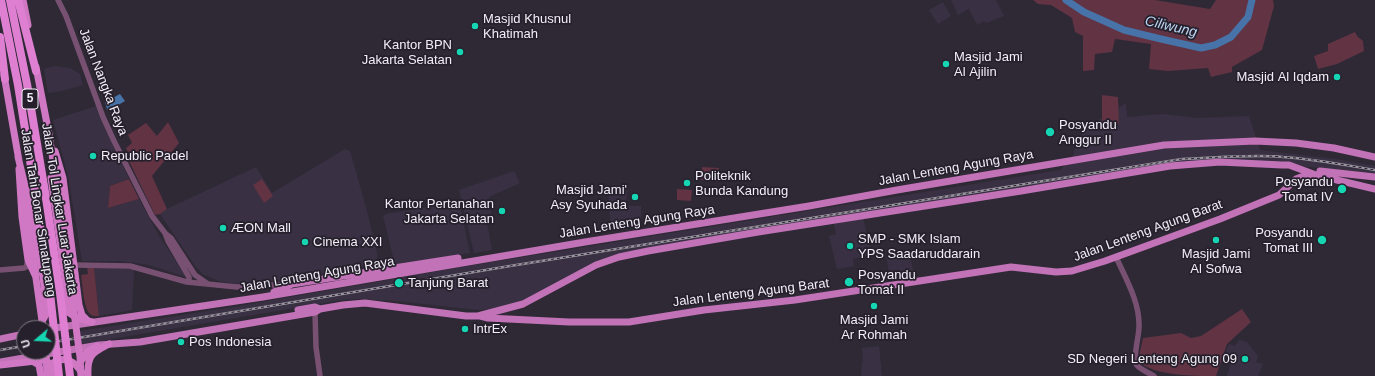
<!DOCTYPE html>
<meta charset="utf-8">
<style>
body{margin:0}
#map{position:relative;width:1375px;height:376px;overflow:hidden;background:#2f2936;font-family:Helvetica,sans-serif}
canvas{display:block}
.north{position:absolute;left:16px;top:320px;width:40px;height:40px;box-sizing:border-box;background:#26202c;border:1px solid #78727d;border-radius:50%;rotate:251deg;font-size:11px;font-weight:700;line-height:16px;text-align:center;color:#f2eef7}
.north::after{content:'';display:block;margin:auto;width:14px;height:18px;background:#16d5b3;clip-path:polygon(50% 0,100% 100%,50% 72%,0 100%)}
</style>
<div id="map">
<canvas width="1375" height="376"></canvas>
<div class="north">U</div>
</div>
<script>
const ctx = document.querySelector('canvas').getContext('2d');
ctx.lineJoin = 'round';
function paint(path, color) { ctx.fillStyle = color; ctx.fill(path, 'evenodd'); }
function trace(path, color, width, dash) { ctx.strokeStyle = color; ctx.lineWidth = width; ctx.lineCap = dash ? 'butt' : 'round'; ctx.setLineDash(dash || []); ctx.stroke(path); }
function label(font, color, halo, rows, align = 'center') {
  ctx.font = font + ' Helvetica,sans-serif'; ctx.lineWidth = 3.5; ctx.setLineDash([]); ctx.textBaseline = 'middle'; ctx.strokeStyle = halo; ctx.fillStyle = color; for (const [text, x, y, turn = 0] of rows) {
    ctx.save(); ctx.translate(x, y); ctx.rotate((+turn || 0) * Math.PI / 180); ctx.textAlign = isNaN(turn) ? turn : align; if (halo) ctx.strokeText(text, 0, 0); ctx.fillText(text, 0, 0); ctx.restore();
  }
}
const built = new Path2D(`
 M951,0H996L1004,16L986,23L985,21L977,25L969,9L958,15Z
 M943,2L951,16L938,24L929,10Z
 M54,66L70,68L80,74L83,85L62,91L48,93L44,69Z
 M1126,103L1127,117L1162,114L1197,118L1249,116L1260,150L1336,159L1375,166V178L1338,170L1301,166L1184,164L863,217L872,255L853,259L854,266L837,269L829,236L836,234L834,224L857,219L625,253L517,303L496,309L478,310L395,301L358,299L342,300L82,344L80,331L239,306L468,266L1060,170L1073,156L1077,139L1091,125Z
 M96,106L129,179L110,186L108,208L139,199L158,234L186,277L149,265L121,261H82L68,176L53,120Z
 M345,149L350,151L367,211L377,253V259L370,266L283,280L235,284L219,281L204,275L195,266L160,214L167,209L256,167L272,193Z
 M514,171L520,183L489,197L492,221L487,222L492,250L474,253L459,190Z
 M628,185L626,206H641V226L611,231L608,186Z
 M459,202L470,253L395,265L383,216L386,214Z
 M909,251L915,279L899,282L898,277L890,278L886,255Z
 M94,267L134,269L132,310L99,316Z
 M1239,340L1247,342L1258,356L1256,362L1263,364L1258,376H1227L1233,357L1225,354L1229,344L1235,346Z
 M879,346L882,376H861L862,362L863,361L862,348Z`);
const green = new Path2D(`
 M1033,0H1155L1210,9L1216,0H1273L1274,6L1262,50L1232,67V72L1211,77L1208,68L1168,71L1149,69L1151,44L1115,39L1112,52L1095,54L1094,70L1083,71V36L1075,32L1072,18L1051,5L1038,4Z
 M1355,32L1357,36L1363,41L1364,51L1337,64L1318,69L1314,56L1328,51V44Z
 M1102,95L1118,97L1119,124H1102Z
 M168,122L179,143L152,176L167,209L160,214L155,215L128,159L130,157L126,148L132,143L128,135L146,123L157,136Z
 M702,167L719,168L718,182L701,180Z
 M129,179L139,199L108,208L110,186Z
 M262,179L273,196L264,203L253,185Z
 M677,189L692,190L691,201L677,200Z
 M87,267H94L99,316C96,316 93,317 90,314C83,307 83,285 81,275L88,274Z
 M1242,309L1251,322L1227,344L1216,376C1193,376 1154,376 1138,361L1143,338L1181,333L1191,338L1201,336Z`);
const water = new Path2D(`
 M120,94L125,101L110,110L107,109L105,102Z`);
const river = new Path2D(`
 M1066,0L1084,12L1124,30L1161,39L1201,48L1215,45L1231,37L1248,17L1252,0`);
const tertiary = new Path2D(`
 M58,0L66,16L103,117L114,141L152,216L165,233L171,238L195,275L208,284
 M165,233L168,241L189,277V281L187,282
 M1116,257C1126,279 1140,303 1139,327C1139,336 1133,357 1136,364C1139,369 1149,373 1154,376
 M74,265L130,266L187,282L237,287L289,284
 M0,270L24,268L26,267L28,260
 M315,312L316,347L320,376`);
const primary = new Path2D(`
 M1320,171L1375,177
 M274,292L292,284L458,258
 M298,310L315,307L320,309
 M480,316L488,318L569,322H629L704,310L795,300L1011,267L1056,272L1072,271L1105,261L1220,219L1279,195L1296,179L1301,177L1314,175
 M48,329L263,297L585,242L809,206L897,190L1164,145L1255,141L1296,143L1334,148L1375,157
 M0,339L24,334
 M0,362L99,345L140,342L315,312L320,309L343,305L365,303L466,316H478L523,304L596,265L619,257L648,251L758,232L1021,191L1170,166L1220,162L1282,165H1289L1316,175L1375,189`);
const trunk = new Path2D(`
 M23,0L28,25
 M36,67L49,134L60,207
 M4,75L19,161
 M55,151L63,178L79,305L82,315L87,320
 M18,157L29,202L43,277L47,312L44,318L37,328
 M19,169L22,217L28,260L35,275
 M51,178L65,278L68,312L77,318L92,322
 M32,361L39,365L41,376
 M53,363C66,355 75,362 82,373
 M79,364L87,352L97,346
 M0,365L45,360L52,365L53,376
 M88,376C87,355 92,353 109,344`);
const motorway = new Path2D(`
 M1,0L18,85L36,198
 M10,0L27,84L46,198
 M18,0L36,71
 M0,37L5,79`);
const rail = new Path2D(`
 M48,343L510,266L1182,159C1215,158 1250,154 1283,157C1314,159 1345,165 1375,170
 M0,350L24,346`);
const trunkBridge = new Path2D(`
 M25,200L43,328
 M60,207L80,357L81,376
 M46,352L47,376`);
const motorwayBridge = new Path2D(`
 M36,198L50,293L59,376
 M46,198L60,293L70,376`);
const markers = [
 [475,26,4,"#16d5b3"],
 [460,52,4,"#16d5b3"],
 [946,64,4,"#16d5b3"],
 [1337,77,4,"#16d5b3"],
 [1050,132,5,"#16d5b3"],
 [93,156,4,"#16d5b3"],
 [687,183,4,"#16d5b3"],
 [1342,189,5,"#16d5b3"],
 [635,197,4,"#16d5b3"],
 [502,211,4,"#16d5b3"],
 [223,228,4,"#16d5b3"],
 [1216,240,4,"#16d5b3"],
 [1322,240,5,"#16d5b3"],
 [305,242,4,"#16d5b3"],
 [850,246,4,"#16d5b3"],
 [849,282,5,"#16d5b3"],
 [399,283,5,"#16d5b3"],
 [874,306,4,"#16d5b3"],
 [465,329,4,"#16d5b3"],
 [181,342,4,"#16d5b3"],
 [1245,359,4,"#16d5b3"]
];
const shields = [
 [30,99,16]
];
const shieldNames = [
 ["5",30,99]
];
const poiNames = [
 ["Masjid Khusnul",483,19],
 ["Khatimah",483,34],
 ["Kantor BPN",452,45,"right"],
 ["Jakarta Selatan",452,60,"right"],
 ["Masjid Jami",954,57],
 ["Al Ajilin",954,72],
 ["Masjid Al Iqdam",1329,77,"right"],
 ["Posyandu",1059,125],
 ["Anggur II",1059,140],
 ["Republic Padel",101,156],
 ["Politeknik",695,176],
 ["Bunda Kandung",695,191],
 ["Posyandu",1333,182,"right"],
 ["Tomat IV",1333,197,"right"],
 ["Masjid Jami'",627,190,"right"],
 ["Asy Syuhada",627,205,"right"],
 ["Kantor Pertanahan",494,204,"right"],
 ["Jakarta Selatan",494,219,"right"],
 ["ÆON Mall",231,228],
 ["Posyandu",1313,233,"right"],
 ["Tomat III",1313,248,"right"],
 ["SMP - SMK Islam",858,239],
 ["YPS Saadaruddarain",858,254],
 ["Cinema XXI",313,242],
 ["Masjid Jami",1216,254,"center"],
 ["Al Sofwa",1216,269,"center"],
 ["Posyandu",858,275],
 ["Tomat II",858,290],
 ["Tanjung Barat",408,283],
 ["Masjid Jami",874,320,"center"],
 ["Ar Rohmah",874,335,"center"],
 ["IntrEx",473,329],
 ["Pos Indonesia",189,342],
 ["SD Negeri Lenteng Agung 09",1237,359,"right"]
];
const streetNames = [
 ["Jalan Nangka Raya",103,82,69],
 ["Jalan Lenteng Agung Raya",956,168,-10],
 ["Jalan Tol Lingkar Luar Jakarta",59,209,81],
 ["Jalan Tahi Bonar Simatupang",38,213,81],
 ["Jalan Lenteng Agung Raya",637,222,-9],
 ["Jalan Lenteng Agung Barat",1148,231,-20],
 ["Jalan Lenteng Agung Raya",317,275,-10],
 ["Jalan Lenteng Agung Barat",751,293,-7]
];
const waterNames = [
 ["Ciliwung",1171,27,13]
];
paint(built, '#393043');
paint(green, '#613343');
paint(water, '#4773a8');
trace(river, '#4773a8', 7);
trace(tertiary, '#785172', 5.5);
trace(primary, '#c272b6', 7);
trace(trunk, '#d078c4', 7);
trace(motorway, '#df7fd1', 8);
trace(rail, '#98939e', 2.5);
trace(rail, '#26202c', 1, [3]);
trace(trunkBridge, '#d078c4', 7);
trace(motorwayBridge, '#df7fd1', 8);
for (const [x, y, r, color] of markers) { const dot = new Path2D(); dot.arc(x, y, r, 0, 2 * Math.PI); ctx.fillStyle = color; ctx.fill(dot); trace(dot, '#26202c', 1.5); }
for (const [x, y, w] of shields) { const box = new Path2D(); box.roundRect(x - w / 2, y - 10, w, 20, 3); ctx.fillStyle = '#26202c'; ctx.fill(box); trace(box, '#f2eef7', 1); }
label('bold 12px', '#f2eef7', null, shieldNames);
label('13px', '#f2eef7', '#26202c', poiNames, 'left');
label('13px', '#f2eef7', '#26202c', streetNames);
label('italic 14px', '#bcd5f4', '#26202c', waterNames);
</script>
